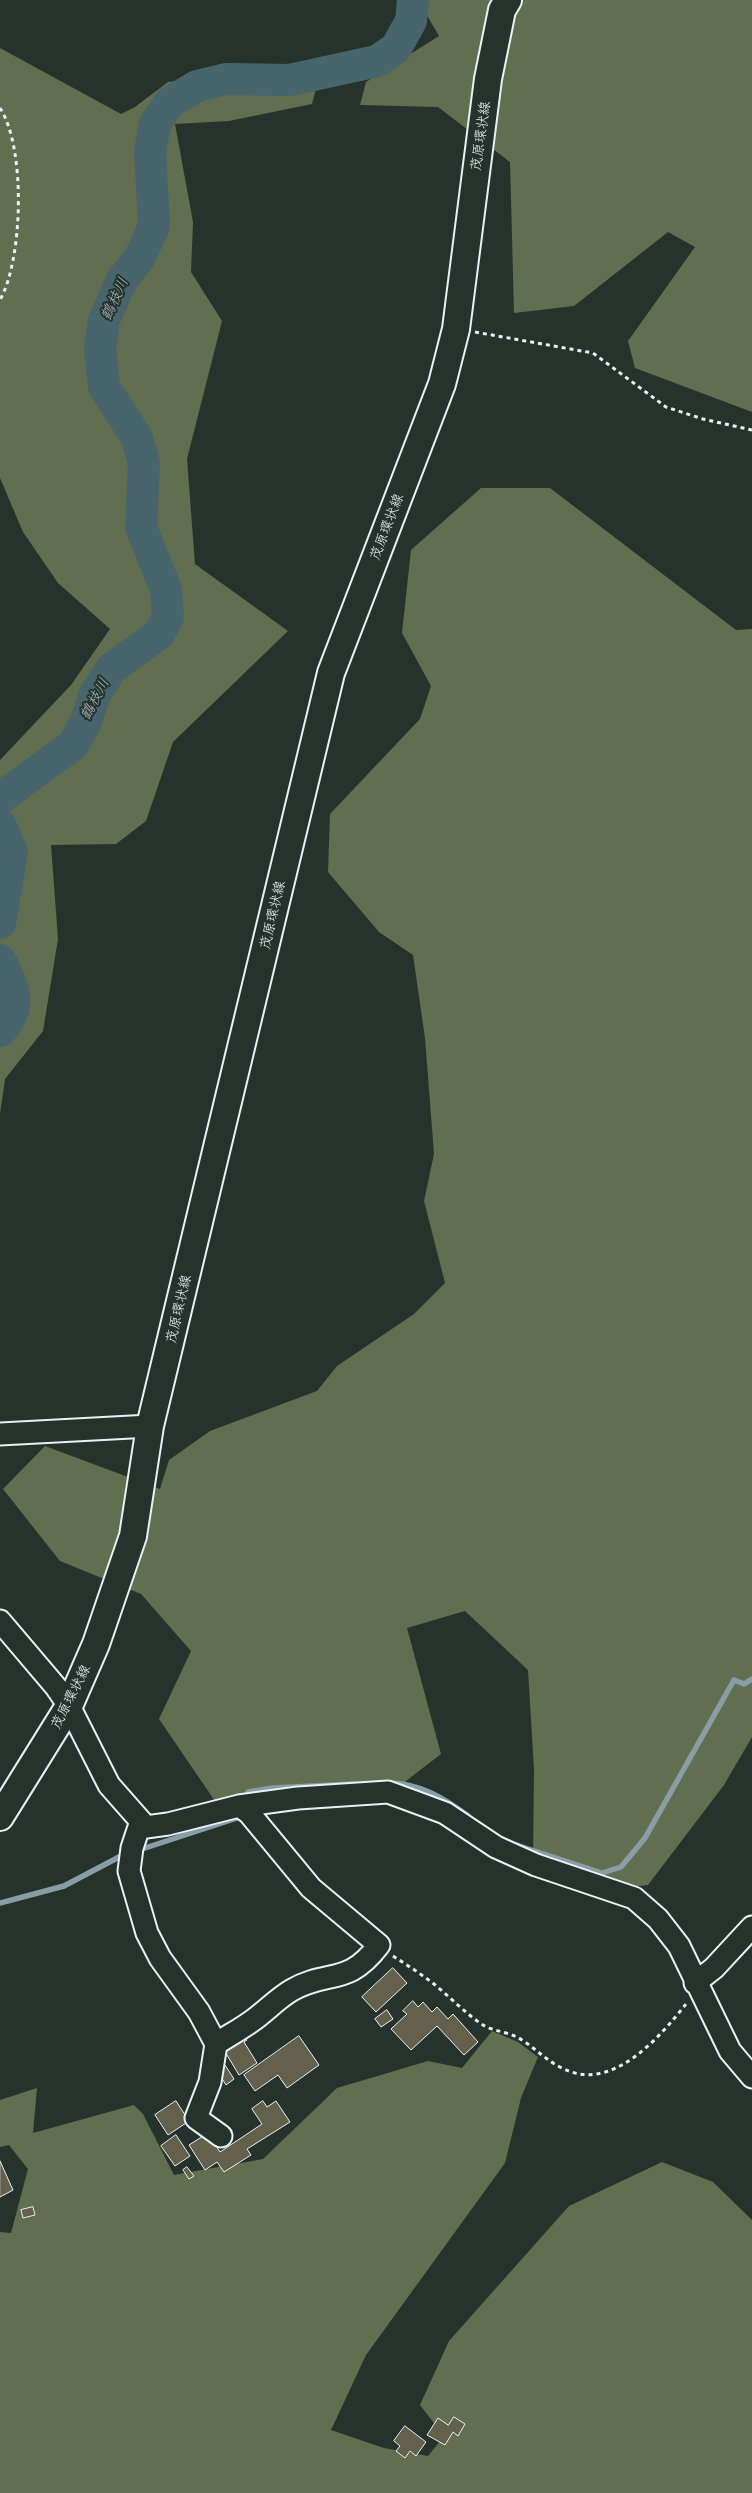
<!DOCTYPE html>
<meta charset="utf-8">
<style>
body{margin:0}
canvas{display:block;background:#26332d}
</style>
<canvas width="752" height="2493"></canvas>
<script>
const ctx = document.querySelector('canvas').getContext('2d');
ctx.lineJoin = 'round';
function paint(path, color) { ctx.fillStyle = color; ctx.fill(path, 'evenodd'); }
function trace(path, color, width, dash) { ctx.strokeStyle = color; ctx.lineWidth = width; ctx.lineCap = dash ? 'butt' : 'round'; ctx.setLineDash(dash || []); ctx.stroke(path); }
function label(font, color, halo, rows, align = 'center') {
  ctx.font = font + ' Delius,"Klee One",sans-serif'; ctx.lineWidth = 4; ctx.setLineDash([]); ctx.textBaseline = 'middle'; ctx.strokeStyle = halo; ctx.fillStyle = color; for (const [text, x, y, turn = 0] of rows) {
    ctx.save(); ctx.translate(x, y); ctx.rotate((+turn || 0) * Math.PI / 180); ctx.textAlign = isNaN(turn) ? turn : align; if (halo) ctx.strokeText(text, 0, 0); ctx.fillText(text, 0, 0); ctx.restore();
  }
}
const green = new Path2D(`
 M418,0H752V412L635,368L628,341L695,247L668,232L574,306L514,313L510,162L438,107L360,105L366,82L439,36Z
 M0,48L121,114L135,107L168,82L290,65L324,58L312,104L229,121L175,124L193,222L191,272L222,321L187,459L195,564L288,631L173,742L146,821L116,844L51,845L58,939L43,1031L5,1079L0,1114V760L71,685L110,629L58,583L23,532L0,478Z
 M481,488H550L736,630L752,629V1737L724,1785L648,1885L629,1887L533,1858L534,1769L528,1670L465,1611L407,1628L441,1754L406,1781L405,1790L266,1791L217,1804L159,1719L191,1651L141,1594L60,1561L3,1489L45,1446L160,1489L169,1460L210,1431L317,1391L337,1366L414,1314L445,1283L424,1201L434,1154L425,1038L413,955L379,932L328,872L330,814L420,719L431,686L402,633L411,550Z
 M492,2031L518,2042L538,2057L521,2098L505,2163L366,2355L331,2430L384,2448L428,2456L444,2436L420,2405L449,2341L569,2206L662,2162L713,2182L752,2220V2493H0V2232L11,2233L28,2169L9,2145L0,2147V2100L37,2088L33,2133L134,2105L143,2114L174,2175L263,2159L337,2088L428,2061L462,2068Z`);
const stream = new Path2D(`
 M388,1783C419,1783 444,1798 468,1816
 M248,1792L273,1788L354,1784
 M516,1845L602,1873L621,1867L645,1838L734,1680L744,1684L752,1679
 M139,1850L240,1817
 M0,1903L64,1886L121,1856`);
const river = new Path2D(`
 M0,798L73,745L85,724L95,694L112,668L159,634L168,617L166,590L141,527L144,464L137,438L104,387L100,350L104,320L122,280L140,257L154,226L150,151L155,124L169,103L197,86L226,79L290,80L377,61L396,48L411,21L413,0
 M0,824L12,852L0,923
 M0,960C13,985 24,1007 0,1031`);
const building = new Path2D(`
 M393,1968L407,1983L376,2012L362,1997Z
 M413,2001L418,2007L423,2002L432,2012L437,2007L448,2019L453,2014L478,2042L464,2055L437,2026L411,2050L391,2029L407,2014L403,2011Z
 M387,2010L393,2019L381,2027L375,2019Z
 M244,2036L247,2040L244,2042L257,2063L239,2075L224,2050Z
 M299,2036L319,2065L287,2088L278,2075L255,2091L244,2075Z
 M225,2065L234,2079L226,2085L217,2071Z
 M176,2101L189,2121L168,2135L155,2115Z
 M263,2101L267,2107L276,2101L290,2122L247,2149L251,2155L224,2172L217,2162L205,2170L189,2145L208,2133L220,2152L262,2124L252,2109Z
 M176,2135L190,2156L175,2166L161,2146Z
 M0,2161L13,2190L0,2197Z
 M187,2167L194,2176L189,2179L183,2170Z
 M33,2207L35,2215L23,2218L21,2210Z
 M454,2417L465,2424L458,2436L453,2432L445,2445L427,2435L438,2418L448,2425Z
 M405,2426L426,2442L416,2456L410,2451L405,2458L396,2451L400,2446L394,2441Z`);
const path = new Path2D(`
 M0,108C26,148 23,259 0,300
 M475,332L593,353L666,407L703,419L752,430
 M393,1956C407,1965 421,1974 434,1984C450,1997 466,2014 483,2025C495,2032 511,2032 522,2040C536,2049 547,2061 562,2068C611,2094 659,2038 686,2004`);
const minor = new Path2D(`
 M0,1434L150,1426
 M0,1621L56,1687L69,1706L109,1785L146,1827L168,1824L239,1806L298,1798L388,1792L445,1813L496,1847L536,1865L634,1898L658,1919L679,1946L730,2051L752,2077
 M141,1821L132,1848L129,1871L147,1933L160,1958L199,2012L216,2044
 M695,1983L714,1968L752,1927
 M221,2136L196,2118L210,2082L216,2044C228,2036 241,2029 252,2021C266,2011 278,1998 292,1990C329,1969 347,1987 379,1945L311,1888L249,1813L239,1806`);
const major = new Path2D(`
 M0,1817L69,1706L96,1644L133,1536L150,1426L331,673L442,384L456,329L488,79L502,10L508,0`);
const streetNames = [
 ["茂原環状線",481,136,-82],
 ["茂原環状線",387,527,-69],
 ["茂原環状線",273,915,-77],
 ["茂原環状線",179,1309,-77],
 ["茂原環状線",71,1697,-63]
];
const waterNames = [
 ["鶴枝川",115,299,-65],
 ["鶴枝川",95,699,-62]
];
paint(green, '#616e4f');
trace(stream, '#889da5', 5.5);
trace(river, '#48656e', 32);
paint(building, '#63604c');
trace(building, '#e8f1f8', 1);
trace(minor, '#e8f1f8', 25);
trace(major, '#e8f1f8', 30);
trace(path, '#e8f1f8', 3, [4, 4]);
trace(minor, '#26332d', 21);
trace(major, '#26332d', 26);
label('14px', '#e8f1f8', '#26332d', streetNames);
label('italic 15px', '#a8b9c1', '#26332d', waterNames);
</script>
